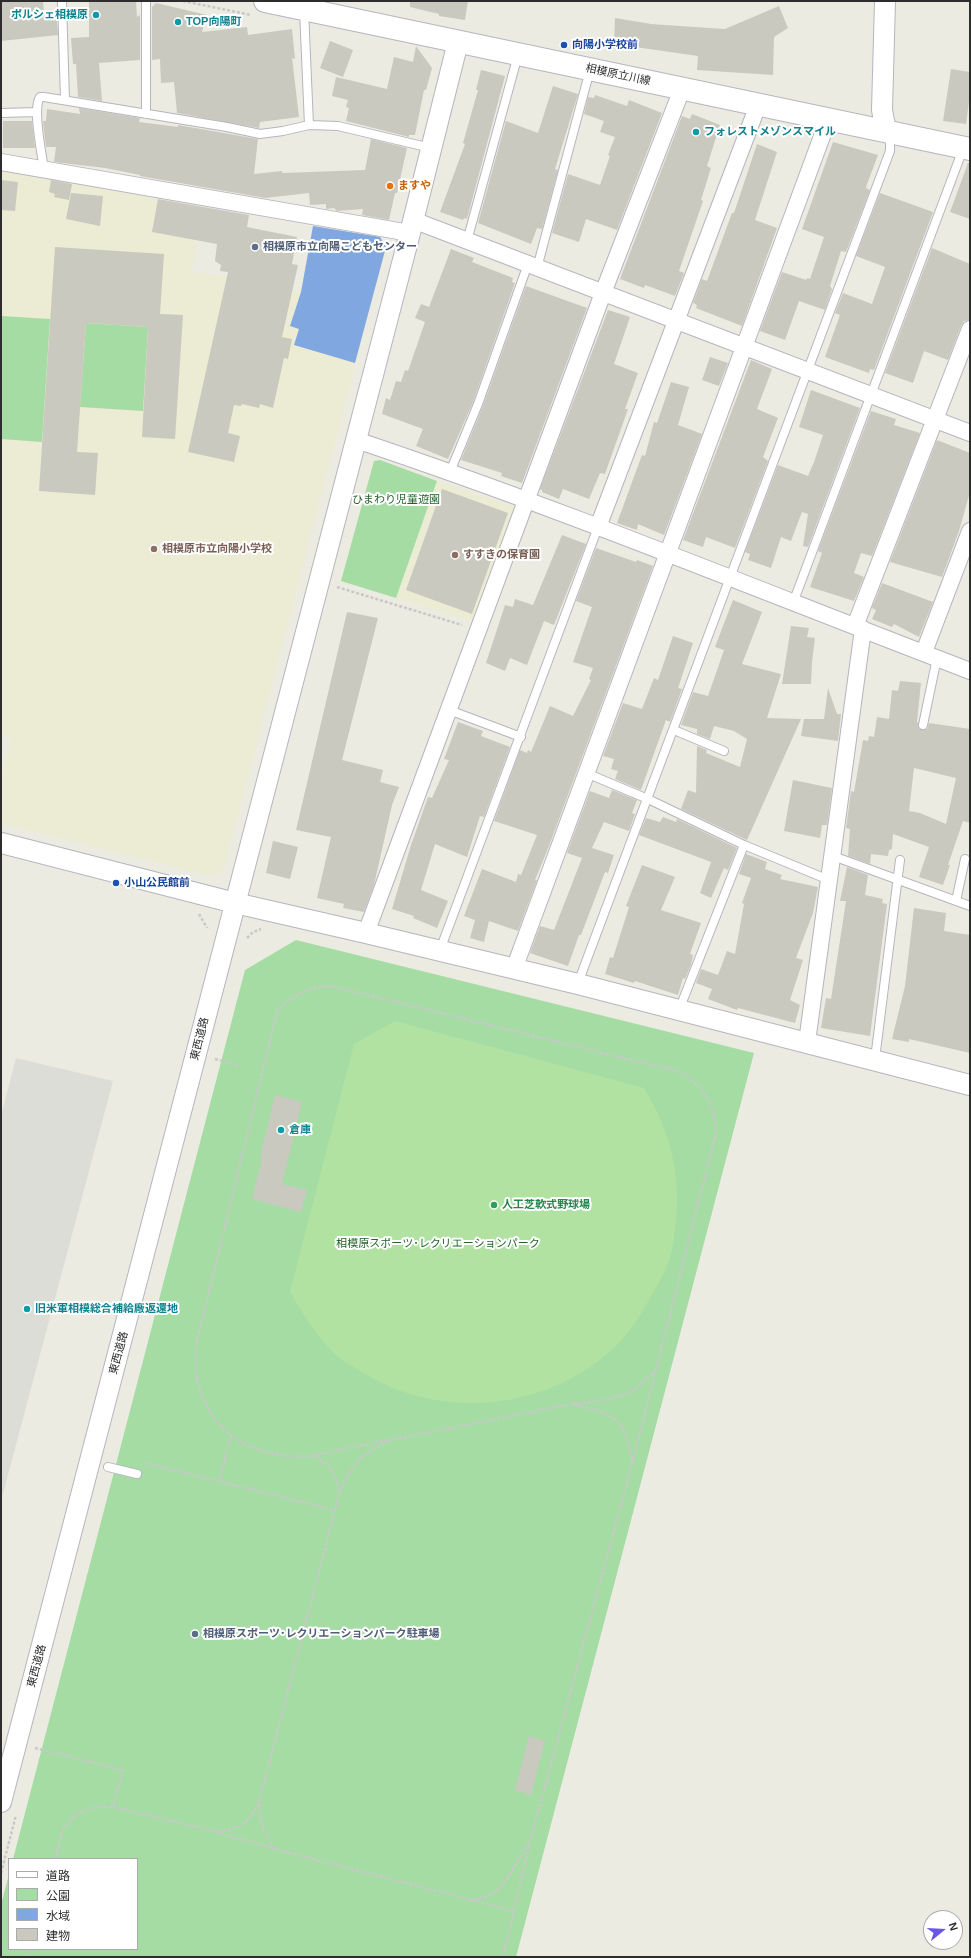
<!DOCTYPE html>
<meta charset="utf-8">
<style>
body{margin:0}
#map{position:relative;width:971px;height:1958px;overflow:hidden;background:#ecebe1;font-family:Helvetica,"Noto Sans JP",sans-serif}
canvas{display:block}
.frame{position:absolute;inset:0;border:2px solid #2d2d2d;pointer-events:none}
.legend{position:absolute;left:8px;top:1858px;width:130px;height:92px;box-sizing:border-box;background:#fff;border:1px solid #ababab;margin:0;padding:5px 7px;list-style:none;font-size:12px;color:#2d2d2d}
.legend li{display:flex;align-items:center;gap:8px;height:20px}
.legend b{width:20px;border:1px solid #ababab}
.north{position:absolute;left:923px;top:1910px;width:40px;height:40px;box-sizing:border-box;background:#fff;border:1px solid #ababab;border-radius:50%;rotate:72deg;font-size:11px;font-weight:700;line-height:16px;text-align:center;color:#2d2d2d}
.north::after{content:'';display:block;margin:auto;width:14px;height:18px;background:#6b55e5;clip-path:polygon(50% 0,100% 100%,50% 72%,0 100%)}
</style>
<div id="map">
<canvas width="971" height="1958"></canvas>
<div class="frame"></div>
<ul class="legend">
<li><b style="height:5px;background:#fff"></b>道路</li>
<li><b style="height:11px;background:#a4dca4"></b>公園</li>
<li><b style="height:11px;background:#81a7e1"></b>水域</li>
<li><b style="height:11px;background:#c9c9bf"></b>建物</li>
</ul>
<div class="north">N</div>
</div>
<script>
const ctx = document.querySelector('canvas').getContext('2d');
ctx.lineJoin = 'round';
function paint(path, color) { ctx.fillStyle = color; ctx.fill(path, 'evenodd'); }
function trace(path, color, width, dash) { ctx.strokeStyle = color; ctx.lineWidth = width; ctx.lineCap = dash ? 'butt' : 'round'; ctx.setLineDash(dash || []); ctx.stroke(path); }
function label(font, color, halo, rows, align = 'center') {
  ctx.font = font + ' Helvetica,"Noto Sans JP",sans-serif'; ctx.lineWidth = 4; ctx.setLineDash([]); ctx.textBaseline = 'middle'; ctx.strokeStyle = halo; ctx.fillStyle = color; for (const [text, x, y, turn = 0] of rows) {
    ctx.save(); ctx.translate(x, y); ctx.rotate((+turn || 0) * Math.PI / 180); ctx.textAlign = isNaN(turn) ? turn : align; if (halo) ctx.strokeText(text, 0, 0); ctx.fillText(text, 0, 0); ctx.restore();
  }
}
const education = new Path2D(`
 M1,171L202,206L192,272L250,279L249,283L300,292L313,226L380,237L386,247L223,872L211,876L1,823V780L11,738L1,735Z
 M437,481L514,507L516,513L474,622L396,598Z`);
const green = new Path2D(`
 M1,316L50,319L42,442L1,439Z
 M86,323L148,327L143,411L80,407Z
 M380,460L437,481L396,598L341,581L374,461Z
 M296,940L754,1053L516,1957H1V1905L9,1874V1949H137V1859H13L245,970Z`);
const pitch = new Path2D(`
 M395,1021L644,1088C675,1139 683,1186 673,1245C670,1264 659,1283 649,1300C640,1316 630,1332 616,1346C565,1395 489,1414 421,1397C396,1391 376,1381 354,1367C348,1363 340,1360 335,1354C316,1336 303,1314 290,1292L354,1044Z`);
const plaza = new Path2D(`
 M16,1058L113,1081L1,1501V1116Z`);
const water = new Path2D(`
 M313,226L380,237L386,247L355,363L294,345L299,329L290,326L301,292Z`);
const building = new Path2D(`
 M1,1H43L44,11L56,10L58,35L1,41Z
 M89,1H136L137,17L140,15V60L99,63L102,101L78,97L76,64H73L71,38L89,37Z
 M410,1H468L465,20L439,16V14L410,7Z
 M156,3L207,15L202,32L247,27L248,35L292,29L295,59L292,58L299,117L260,122L259,128L177,113L174,82L161,83L160,59L152,60V7Z
 M779,6L788,28L774,37L773,75L697,70L698,56L614,44L615,18L651,24L725,29Z
 M330,41L353,50L343,77L320,68Z
 M416,46L432,68L426,90H424L415,135H409V137L346,121L349,108L346,107L348,100L332,96L336,77L387,89L394,57L413,62Z
 M951,69L970,72V94L966,124L943,121Z
 M481,70L505,76L467,219L464,218L463,220L440,212L465,144L463,143L478,90H476Z
 M553,86L578,94L555,169L558,170L542,229L537,228L531,244L478,223L506,121L538,133Z
 M595,95L627,106L629,100L662,113L617,230L586,219L579,242L552,233L568,174L600,185L610,156L608,155L615,137L600,132L604,121L584,114L588,97L594,98Z
 M79,108L140,118L139,122L178,127V125L258,139L254,174L282,171V173L365,170L371,139L407,148L397,193H395L389,220L362,215L363,209L337,211L334,208L326,209V204L310,205L309,193L265,198L140,176V175L105,168L54,162L56,147H46L44,131L43,121H46L47,109L80,114Z
 M692,114L720,125L707,166L711,168L701,200L703,201L679,271L684,273L675,296L645,285L644,288L620,279L682,116L690,119Z
 M3,121H32L35,148H3Z
 M833,142L878,155L867,184L866,188L870,190L846,252L841,251L830,286L832,289L825,310L799,301L785,340L760,331L782,272L806,280L807,278L810,279L824,237L802,229Z
 M757,144L777,152L755,220L777,228L742,326L696,308L697,305L693,303L702,279L707,281L732,213H734Z
 M968,163H970V219L950,212Z
 M1,180L18,182L15,211L1,210Z
 M51,180L72,184L69,200L54,197L55,194L49,192Z
 M71,193L103,196L100,226L66,219Z
 M880,193L933,212L874,370L870,369L869,373L825,357L840,315L835,313L843,293L872,304L885,267L856,256Z
 M158,199L249,215L247,227L297,237L292,264L298,265L282,337L292,339L288,359L284,358L273,408L260,404L259,408L242,404L241,406L234,405L228,433L240,436L234,462L188,452L228,272L220,271L221,265L215,261L217,244L152,232Z
 M55,247L164,254L160,314L183,315L175,439L142,437L148,327L86,323L77,452L98,453L95,495L39,491Z
 M932,248L970,264V320L964,321L961,326L948,360L924,351L913,383L885,373Z
 M451,249L474,258L472,262L513,278L512,282L515,283L473,402L448,459L416,446L423,429L382,414L386,398L390,400L396,381L401,382L405,370L408,371L425,322L415,318L421,304L429,307Z
 M526,286L587,308L522,483L501,476L502,473L461,460L483,406Z
 M608,310L630,317L614,364L638,373L625,409H628L605,474L600,473L589,499L563,489L559,499L542,492V490L540,489Z
 M710,357L728,363L719,386L702,380Z
 M751,360L772,369L757,409L778,418L763,457L768,461L735,548L706,537L703,547L683,540Z
 M671,382L689,387L678,425L702,434L664,535L638,524L637,530L617,523L642,455L645,456L654,422L657,423Z
 M811,390L860,408L808,547L803,546L808,514L802,512L791,541L781,537L771,568L748,560L750,554L745,552L778,465L808,476L814,462L823,435L799,427Z
 M871,411L896,419L894,425L920,433L872,556L861,553L854,573L864,577L854,601L810,587L822,553L818,551Z
 M937,440L970,453V492L959,531L942,577L890,562Z
 M442,489L508,513L472,614L406,590Z
 M562,535L586,544L554,625L544,621L527,665L510,658L505,671L486,663L505,605L513,607L515,599L533,605Z
 M596,548L636,562L637,560L653,566L549,846L535,880H537L518,931L489,921L484,942L470,938L475,920L464,916L482,869L516,882L518,874L521,875L537,835L494,821L520,750L527,753L528,750L531,752L550,706L573,716L591,680L589,679L593,668L573,662L592,607L576,601Z
 M882,583L933,602L919,637L894,624L892,627L872,619L876,610L872,608Z
 M733,600L762,612L742,664L781,674L767,718L801,719L747,840L681,809L688,790L696,793L697,746L707,750L706,753L740,767L747,739L734,731L714,726L710,739L697,734V729L681,725L693,692L708,696L724,650L715,647Z
 M347,612L378,618L342,760L383,770L380,782L399,787L392,805L374,885L364,912L343,908L344,904L317,898L331,837L296,830Z
 M791,626L809,628L807,637L815,638L812,662L811,684H782Z
 M673,636L693,643L678,688L682,689L670,722L666,720L641,790L615,779L618,771L611,769L614,759L603,756L623,703L642,709L654,678L658,680Z
 M900,681L921,683L917,721L920,729H927L929,723L970,729V823L963,821L948,865H950L943,885L919,877L929,847L893,834L892,849L889,850L888,856L871,854L870,864L848,856L850,829L846,828L851,791L854,792L863,740L868,741L869,736L874,737L877,717L889,719L892,690L898,691ZM914,768L956,778L946,824L920,813L909,811Z
 M828,688L837,714H841L838,741L801,736L804,719H824Z
 M458,722L483,731L481,736L510,747L484,817L480,816L467,857L435,844L421,890L448,901L437,928L413,918L414,916L392,909L411,845L428,797L432,798L449,760L444,759Z
 M793,780L832,788L827,825H822L820,838L784,831Z
 M612,790L637,800L632,813L635,814L629,831L604,822L592,848L614,855L608,873L605,872L581,935H579L568,966L530,953L540,926L554,930L582,858L567,853L590,791L609,798Z
 M663,817L676,822L677,819L737,848L728,870L724,868L711,898L700,893L711,862L639,835L646,818L660,822Z
 M273,841L298,847L290,879L266,873Z
 M746,854L767,862L765,869L782,875L780,879L818,887L813,913L796,958L803,960L790,1000L800,1005L795,1023L738,1008L737,1010L708,999L712,989L696,983L701,969L718,975L727,951L735,954L744,904L742,903L751,878L739,874Z
 M642,865L675,877L661,910L701,923L690,954L693,955L691,965L685,979L683,978L678,995L635,981L634,983L605,974L610,957L613,958L629,907L626,906Z
 M847,867L868,875L865,895L883,899L882,903L887,904L870,1036L821,1028L826,998L831,999L846,901H840Z
 M914,908L946,913L944,931L970,935V1053L909,1039V1042L892,1039L905,986Z
 M275,1095L302,1102L282,1184L307,1190L301,1212L252,1199L262,1158L260,1157Z
 M529,1736L545,1741L531,1795L515,1790Z`);
const path = new Path2D(`
 M183,1L251,15
 M337,587L462,625
 M199,914L207,928
 M247,938L253,932L261,929
 M215,1059L237,1065
 M573,1404C609,1399 630,1400 654,1371
 M310,1456C328,1460 335,1473 339,1490
 M145,1463L334,1510
 M219,1482L231,1436
 M35,1748L123,1770L113,1807
 M218,1832C243,1827 247,1825 259,1802
 M274,1849C264,1833 260,1821 259,1802L340,1491C350,1464 365,1452 391,1440
 M55,1859L63,1829L78,1813L95,1807H113L217,1832L275,1849L514,1911
 M1,1873L16,1815
 M469,1900C478,1899 485,1898 493,1893C507,1885 520,1855 529,1841
 M30,1957L32,1949
 M503,1957L531,1838L632,1464L716,1133C715,1103 704,1087 680,1072L331,986C309,987 291,995 277,1012L196,1345C196,1353 195,1363 196,1372C205,1432 251,1459 308,1456L571,1404C616,1414 625,1416 632,1464`);
const service = new Path2D(`
 M62,1L65,100
 M304,10L309,125
 M1,113L37,112
 M146,114V1
 M44,170C42,154 32,109 40,97H44L227,127L260,134L283,131L309,125L338,126L431,148
 M467,241L518,55
 M537,268L590,70
 M450,472L478,404L528,264
 M793,603L963,149
 M449,710L521,737
 M923,725L937,658
 M674,730L724,751
 M586,773L648,799L744,845L829,880
 M833,856L970,906
 M956,901L965,859
 M440,950L598,527
 M578,983C682,705 786,428 890,151V141L887,134
 M679,1010L744,845
 M875,1059L900,860
 M108,1467L137,1474`);
const minor = new Path2D(`
 M1,162L410,233
 M413,220L970,433
 M356,440C563,509 766,593 970,671
 M598,527L758,105
 M855,626L970,329
 M924,652L970,531
 M366,933L603,293L682,89
 M514,969L828,120
 M807,1042L863,629`);
const tertiary = new Path2D(`
 M885,1L882,110L886,131
 M1,843L235,903L366,933L578,984L970,1085
 M1,1802L410,233L458,42`);
const secondary = new Path2D(`
 M265,1L970,149`);
const markers = [
 [96,15,4,"#0f9aa8"],
 [178,22,4,"#0f9aa8"],
 [564,45,4,"#1a4fb4"],
 [696,132,4,"#0f9aa8"],
 [390,186,4,"#e8710a"],
 [255,247,4,"#5c6f8a"],
 [154,549,4,"#8d6e63"],
 [455,555,4,"#8d6e63"],
 [116,883,4,"#1a4fb4"],
 [281,1130,4,"#0f9aa8"],
 [494,1205,4,"#2e9e5b"],
 [27,1309,4,"#0f9aa8"],
 [195,1634,4,"#5c6f8a"]
];
const cultureNames = [
 ["ポルシェ相模原",88,15,"right"],
 ["TOP向陽町",186,22],
 ["フォレストメゾンスマイル",704,132],
 ["倉庫",289,1130],
 ["旧米軍相模総合補給廠返還地",35,1309]
];
const transitNames = [
 ["向陽小学校前",572,45],
 ["小山公民館前",124,883]
];
const streetNames = [
 ["相模原立川線",618,75,12],
 ["東西道路",200,1039,-76],
 ["東西道路",119,1353,-75],
 ["東西道路",37,1666,-75]
];
const foodNames = [
 ["ますや",398,186]
];
const serviceNames = [
 ["相模原市立向陽こどもセンター",263,247],
 ["相模原スポーツ･レクリエーションパーク駐車場",203,1634]
];
const parkNames = [
 ["ひまわり児童遊園",396,500],
 ["相模原スポーツ･レクリエーションパーク",438,1244]
];
const educationNames = [
 ["相模原市立向陽小学校",162,549],
 ["すすきの保育園",463,555]
];
const leisureNames = [
 ["人工芝軟式野球場",502,1205]
];
paint(education, '#ebecd3');
paint(green, '#a4dca4');
paint(pitch, '#b1e2a1');
paint(plaza, '#ddddd7');
paint(water, '#81a7e1');
paint(building, '#c9c9bf');
trace(service, '#b6b4bf', 10);
trace(minor, '#b6b4bf', 18);
trace(tertiary, '#b6b4bf', 22);
trace(secondary, '#b6b4bf', 24);
trace(path, '#c8c8c8', 2.5, [3, 2]);
trace(service, '#fff', 8);
trace(minor, '#fff', 16);
trace(tertiary, '#fff', 20);
trace(secondary, '#fff', 22);
for (const [x, y, r, color] of markers) { const dot = new Path2D(); dot.arc(x, y, r, 0, 2 * Math.PI); ctx.fillStyle = color; ctx.fill(dot); trace(dot, '#fff', 1.5); }
label('bold 11px', '#0d838f', '#fff', cultureNames, 'left');
label('bold 11px', '#164399', '#fff', transitNames, 'left');
label('11px', '#2d2d2d', '#fff', streetNames);
label('bold 11px', '#c56008', '#fff', foodNames, 'left');
label('bold 11px', '#4e5e75', '#fff', serviceNames, 'left');
label('11px', '#24622c', '#fff', parkNames);
label('bold 11px', '#785e54', '#fff', educationNames, 'left');
label('bold 11px', '#27864d', '#fff', leisureNames, 'left');
</script>
